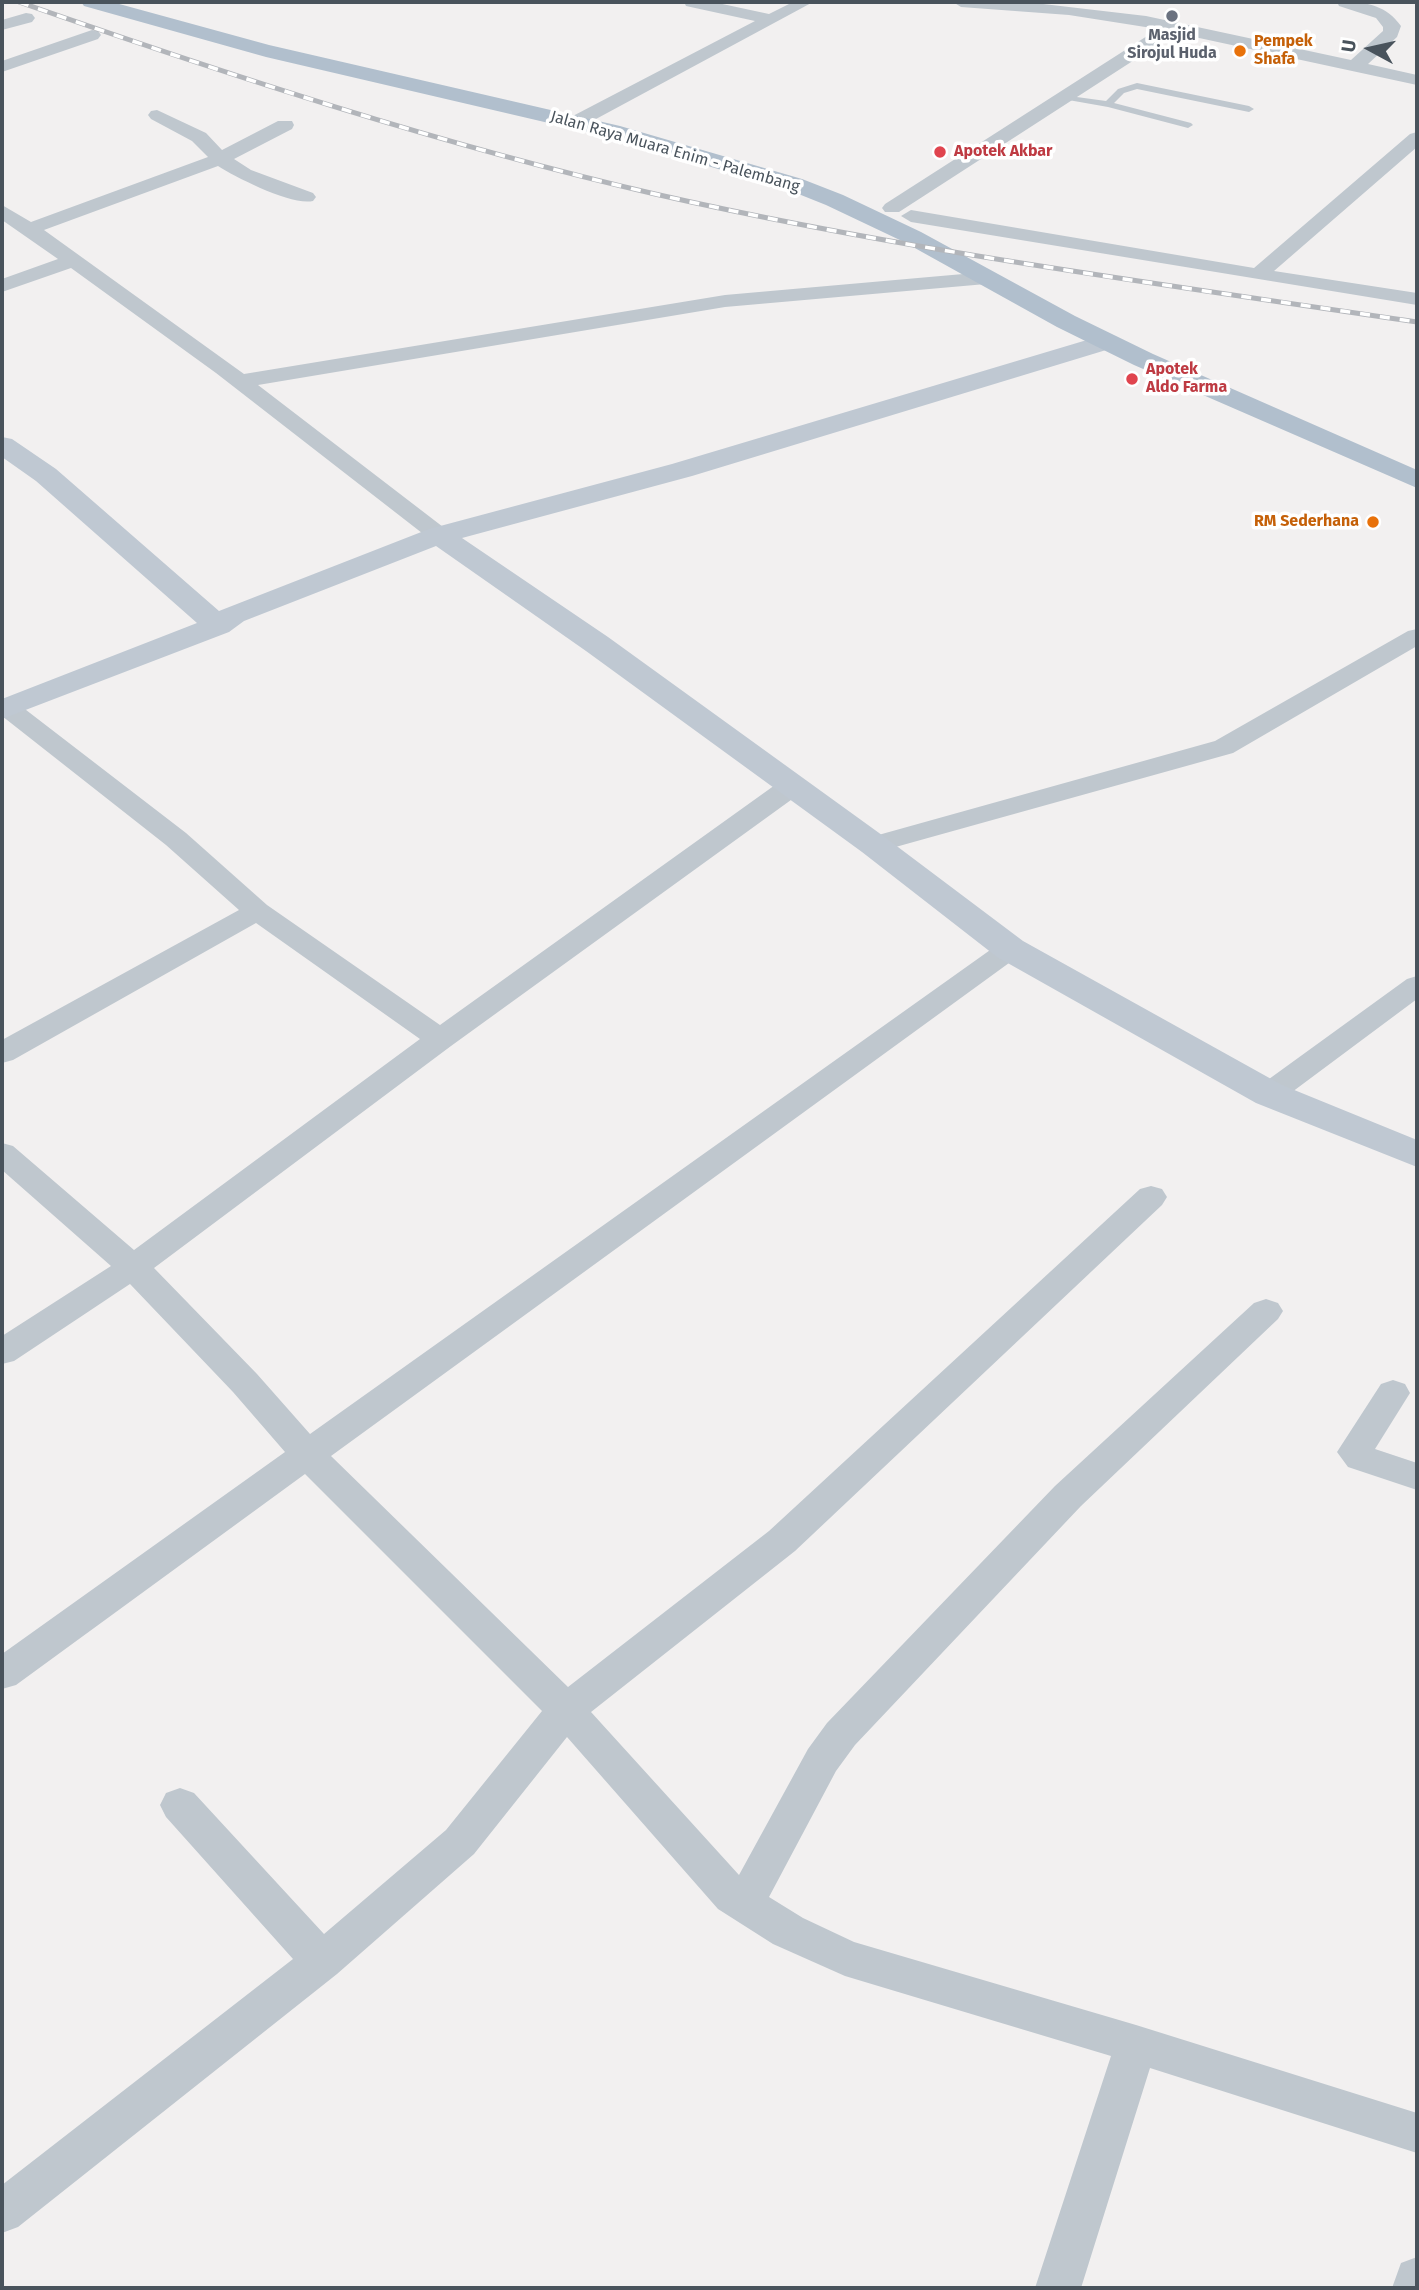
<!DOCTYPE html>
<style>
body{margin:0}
#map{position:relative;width:1419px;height:2290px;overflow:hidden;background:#f2f0f0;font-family:"Fira Sans",sans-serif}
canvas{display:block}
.frame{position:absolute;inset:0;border:4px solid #49535c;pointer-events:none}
.north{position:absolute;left:1335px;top:14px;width:70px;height:70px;-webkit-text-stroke:5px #fff;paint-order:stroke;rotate:278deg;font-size:19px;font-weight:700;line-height:28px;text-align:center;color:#49535c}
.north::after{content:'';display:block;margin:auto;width:24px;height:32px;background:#49535c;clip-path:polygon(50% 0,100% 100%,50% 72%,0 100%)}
</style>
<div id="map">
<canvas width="1419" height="2290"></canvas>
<div class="frame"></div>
<div class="north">U</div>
</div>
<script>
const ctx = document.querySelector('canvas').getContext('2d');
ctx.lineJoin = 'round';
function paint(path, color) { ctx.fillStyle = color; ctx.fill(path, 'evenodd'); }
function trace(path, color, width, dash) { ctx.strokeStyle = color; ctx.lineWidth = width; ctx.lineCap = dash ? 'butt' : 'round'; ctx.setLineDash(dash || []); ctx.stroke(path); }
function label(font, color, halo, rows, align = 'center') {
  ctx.font = font + ' "Fira Sans",sans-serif'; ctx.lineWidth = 7; ctx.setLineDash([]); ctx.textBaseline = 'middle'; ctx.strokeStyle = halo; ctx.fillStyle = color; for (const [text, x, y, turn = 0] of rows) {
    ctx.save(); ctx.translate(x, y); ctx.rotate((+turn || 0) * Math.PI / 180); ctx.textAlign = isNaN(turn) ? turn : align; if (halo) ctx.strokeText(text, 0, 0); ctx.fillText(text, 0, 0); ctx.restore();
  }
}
const lane = new Path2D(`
 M1137,83L1249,106L1254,109L1249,112L1137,89L1124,93L1114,103L1191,123L1193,125L1188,128L1108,107L1057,98L1062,95L1106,101L1118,89Z`);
const street = new Path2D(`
 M684,2H713L769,14L793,2H813L583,126H569L567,122L569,118L755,21L686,6Z
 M953,2H1026L1146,16L1351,60L1383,31V27L1376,18L1339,6L1337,2C1363,1 1385,4 1401,26L1397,37L1368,64L1417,75V85L1176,33L899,212H885L882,208L885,204L1158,29L1069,15L961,7Z
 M26,13L32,14L35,18L32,22L2,30V20Z
 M92,30L98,31L101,35L98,39L2,72V61Z
 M157,110L206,133L222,150L278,121H292L294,125L292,129L234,159L251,170L313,193L316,197L313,201C292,206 237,178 218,166L44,230L244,374L725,295L986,272L993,274L996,278L993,282L986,284L725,307L258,385L447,530L451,535L447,540H431L216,373L71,268L2,292V279L58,259L2,220V205L31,222L208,157L192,141L151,119L148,115L151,111Z
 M1417,132V147L1274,271L1417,293V305L911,222L901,216L911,210L1254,268L1410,134Z
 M1417,629V646L1233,753L874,853L864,851L860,845L864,839L1215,741L1408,631Z
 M8,700L17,703L186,833L267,905L440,1025L782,780L792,778L802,780L805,786L802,792L451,1046L154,1268L257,1374L310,1434L1000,943L1010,940L1020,943L1024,949L1020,955L331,1456L568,1687L769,1531L1140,1189L1151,1186L1162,1189L1167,1197L1162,1205L795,1551L591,1712L739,1875L808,1749L827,1723L1055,1486L1254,1303L1266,1299L1278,1303L1283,1311L1278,1319L1081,1506L855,1745L836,1771L769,1897L803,1918L854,1942L1136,2025L1417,2113V2153L1150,2068L1081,2288H1035L1111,2056L845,1976L773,1944L718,1909L567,1737L474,1854L337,1974L18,2227L2,2233V2185L293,1959L166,1817L160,1805L166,1793L180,1788L194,1793L324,1934L446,1830L542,1711L305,1474L16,1685L2,1689V1654L285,1452L233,1392L130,1284L14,1361L2,1364V1336L111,1266L2,1170V1143L13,1146L134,1250L420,1039L256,923L13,1060L2,1063V1040L239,910L166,845L2,716V702Z
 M1417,976V999L1280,1101L1269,1104L1258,1101L1254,1094L1258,1087L1407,979Z
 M1393,1380L1405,1384L1410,1393L1375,1449L1417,1463V1490L1348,1467L1337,1452L1381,1384Z
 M1417,2257V2288H1392L1401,2263Z`);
const secondary = new Path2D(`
 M1107,334L1116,337L1120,342L1116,347L692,476L462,538L608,637L886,838L1023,941L1282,1085L1417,1140V1167L1256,1103L997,957L862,852L586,651L436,546L244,621L229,632L2,719V699L197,623L36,481L2,457V437L12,439L56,469L219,611L429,529L672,464Z`);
const primary = new Path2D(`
 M81,2H112L269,45L620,126L802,179L843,195L921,232L1075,316L1153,354L1417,470V488L1134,365L1057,327L904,242L826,205L786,189L613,138L266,57L84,6Z`);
const rail = new Path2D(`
 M19,2C229,75 438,144 655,194C906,251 1162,284 1417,322`);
const markers = [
 [1172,16,7,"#6b7280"],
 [1240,51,7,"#e8710a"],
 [940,152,7,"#e0444e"],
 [1132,379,7,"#e0444e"],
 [1373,522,7,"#e8710a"]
];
const farWorshipnames = [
 ["Masjid",1172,36],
 ["Sirojul Huda",1172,54]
];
const farFoodnames = [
 ["Pempek",1254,42],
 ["Shafa",1254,60],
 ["RM Sederhana",1359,522,"right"]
];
const farStreetnames = [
 ["Jalan Raya Muara Enim - Palembang",675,152,16]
];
const farHealthnames = [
 ["Apotek Akbar",954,152],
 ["Apotek",1146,370],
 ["Aldo Farma",1146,388]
];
paint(lane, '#bfc7ce');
paint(street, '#bfc7ce');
paint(secondary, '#bfc8d2');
paint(primary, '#b1bfcd');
trace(rail, '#b2b5ba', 5);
trace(rail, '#fff', 3.5, [10]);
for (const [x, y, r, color] of markers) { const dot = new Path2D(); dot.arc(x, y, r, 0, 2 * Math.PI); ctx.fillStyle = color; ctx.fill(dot); trace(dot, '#fff', 2.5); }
label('bold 16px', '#5b616d', '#fff', farWorshipnames);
label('bold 16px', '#c56008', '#fff', farFoodnames, 'left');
label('16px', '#49535c', '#fff', farStreetnames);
label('bold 16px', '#be3a42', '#fff', farHealthnames, 'left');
</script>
